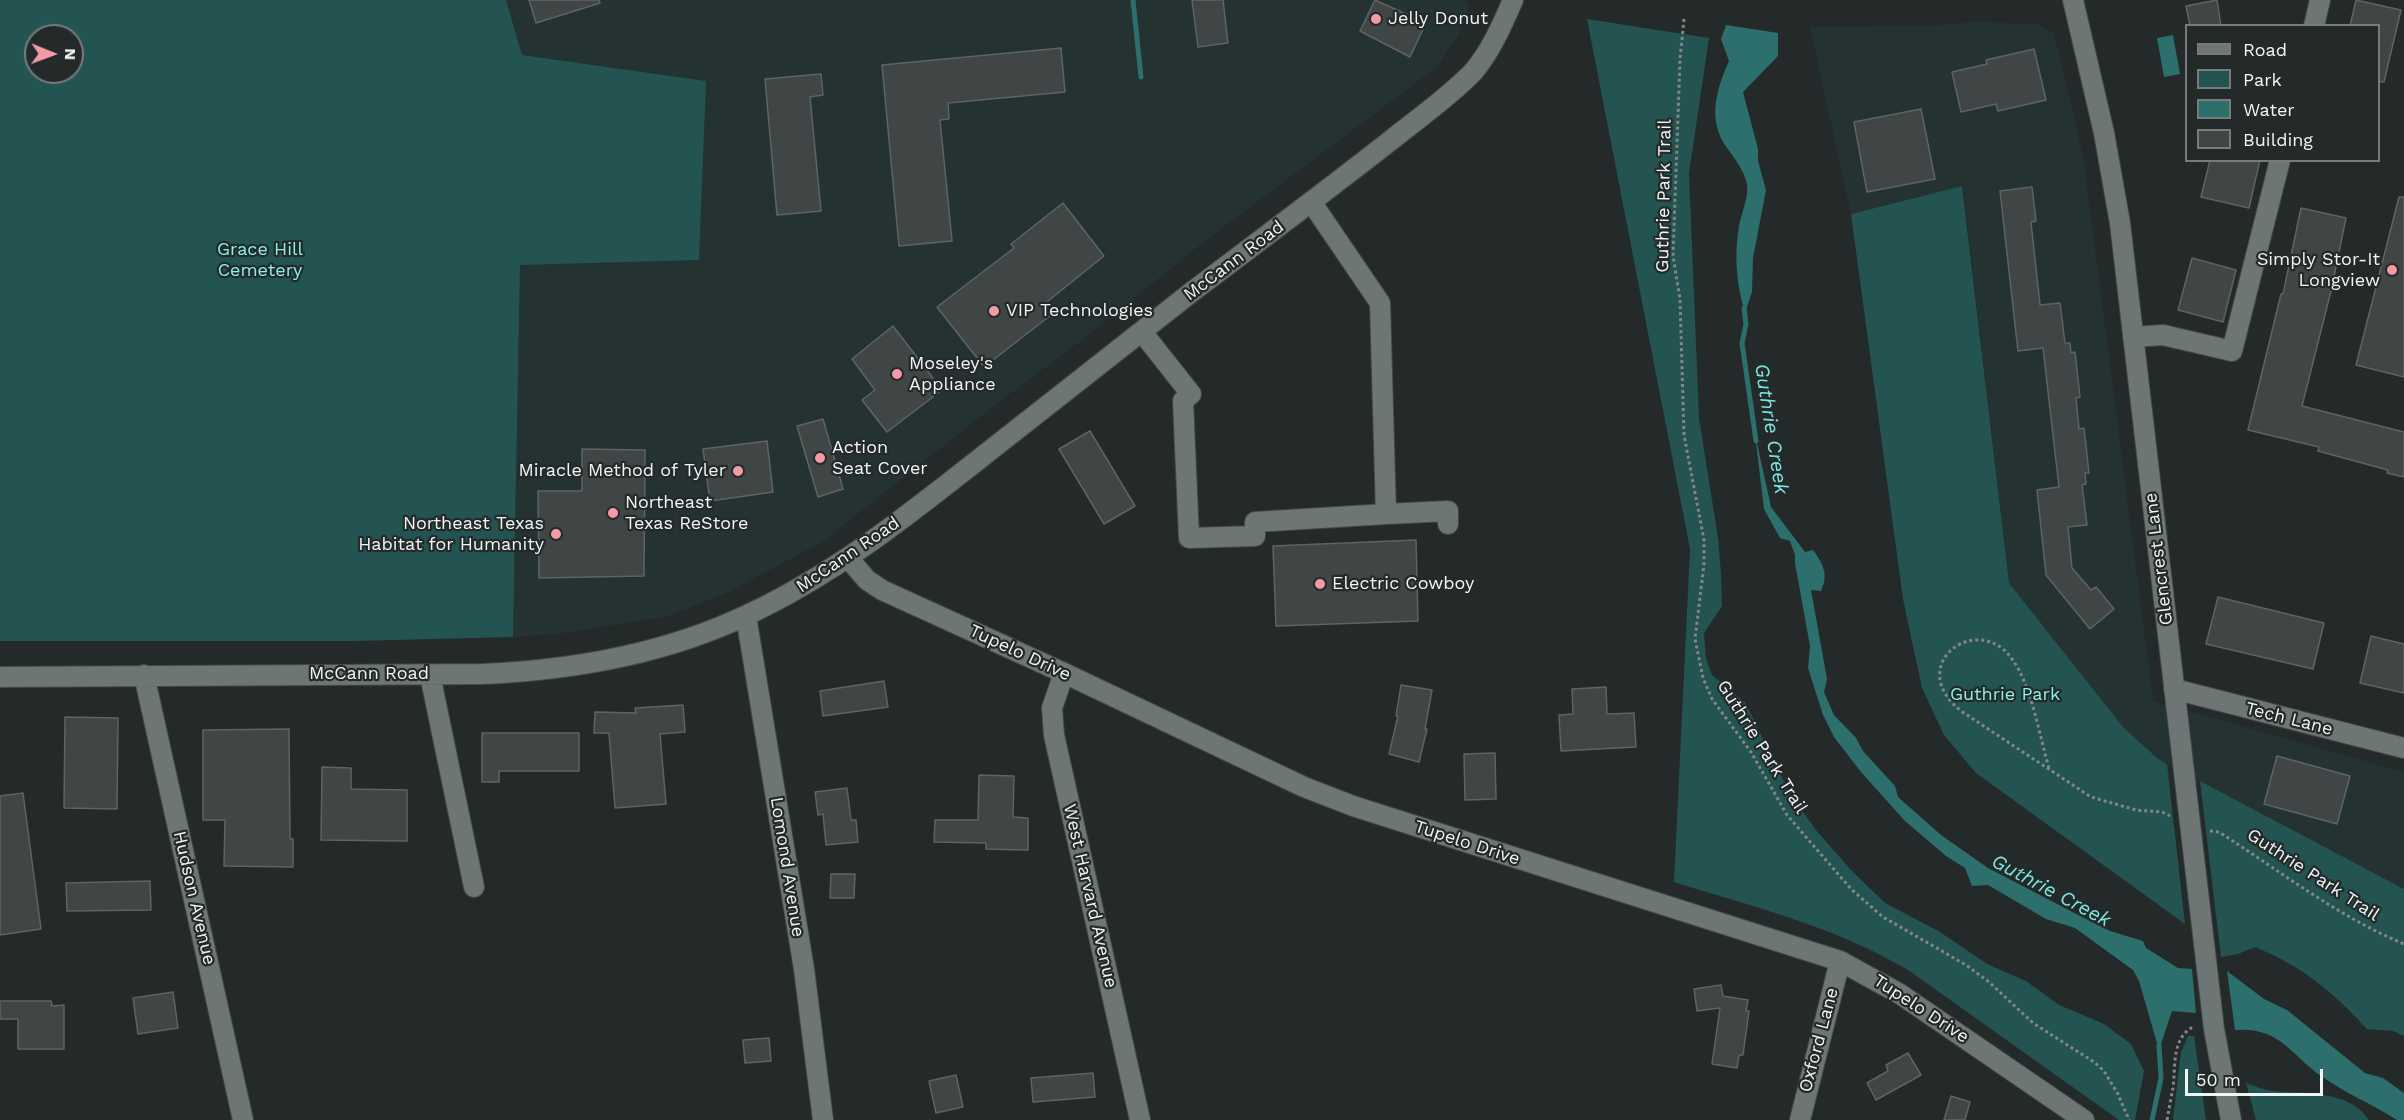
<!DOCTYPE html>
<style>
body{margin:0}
#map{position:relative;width:2404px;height:1120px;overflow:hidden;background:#242a2a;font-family:"Work Sans",sans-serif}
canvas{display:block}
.legend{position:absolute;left:2185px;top:24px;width:195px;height:138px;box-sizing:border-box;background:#242a2a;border:2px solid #767b7b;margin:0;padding:8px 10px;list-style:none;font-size:18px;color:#f0f4f4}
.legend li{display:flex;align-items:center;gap:12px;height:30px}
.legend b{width:30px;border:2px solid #767b7b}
.north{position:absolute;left:24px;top:24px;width:60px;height:60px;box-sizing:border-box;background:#242a2a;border:2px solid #767b7b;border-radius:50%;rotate:91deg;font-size:16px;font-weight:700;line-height:24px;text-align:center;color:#f0f4f4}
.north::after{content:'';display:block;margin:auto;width:21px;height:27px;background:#f39aa7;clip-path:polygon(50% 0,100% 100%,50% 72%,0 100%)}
.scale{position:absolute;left:2185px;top:1069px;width:138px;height:27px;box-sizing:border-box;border:3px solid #f0f4f4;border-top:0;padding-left:8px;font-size:18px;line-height:21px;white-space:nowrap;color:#f0f4f4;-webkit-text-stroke:4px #242a2a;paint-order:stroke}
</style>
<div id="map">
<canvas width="2404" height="1120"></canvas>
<ul class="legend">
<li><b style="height:8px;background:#6e7675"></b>Road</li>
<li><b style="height:16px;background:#235451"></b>Park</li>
<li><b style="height:16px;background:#2c6f6c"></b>Water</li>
<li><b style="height:16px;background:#3f4645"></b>Building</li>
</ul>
<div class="north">N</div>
<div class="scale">50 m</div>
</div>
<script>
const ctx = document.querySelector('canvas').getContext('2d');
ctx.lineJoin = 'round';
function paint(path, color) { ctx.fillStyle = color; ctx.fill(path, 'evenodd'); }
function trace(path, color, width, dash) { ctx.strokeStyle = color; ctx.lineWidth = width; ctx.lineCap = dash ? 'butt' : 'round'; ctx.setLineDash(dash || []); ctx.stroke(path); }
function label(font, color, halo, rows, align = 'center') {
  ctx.font = font + ' "Work Sans",sans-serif'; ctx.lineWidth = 4.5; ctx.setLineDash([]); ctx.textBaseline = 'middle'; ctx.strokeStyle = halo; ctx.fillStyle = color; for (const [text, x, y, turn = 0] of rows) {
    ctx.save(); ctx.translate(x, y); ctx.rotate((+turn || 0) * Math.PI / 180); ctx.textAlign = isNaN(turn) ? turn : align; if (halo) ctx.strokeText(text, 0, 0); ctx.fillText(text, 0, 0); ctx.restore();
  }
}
const built = new Path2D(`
 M506,0H1465L1469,6L1460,32L1436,68L1200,245L1079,342L995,405L822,542L728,592L669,616L565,633L513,637L520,264L699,260L705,81L522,55Z
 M1970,22L2036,24L2054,33L2083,155L2153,701L2404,772V889L2157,758L2123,727L2009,583L1963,186L1851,214L1810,27L1929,26Z`);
const green = new Path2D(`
 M0,0H506L522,55L706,81L699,260L520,265L513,637L354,641H0ZM36,36H72V72H36Z
 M1587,19L1709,38L1689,173L1699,418L1718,538L1721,574L1722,606L1704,633L1706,659L1712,675L1745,702L1790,794L1816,830L1850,869L1885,903L1940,932L1987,964L2026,981L2059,1005L2104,1024L2131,1044L2144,1071L2135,1120H2119L1908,970C1836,927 1754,907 1674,882L1690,549Z
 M1962,186L2009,583L2123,727L2157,758L2167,764L2185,924L1976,773L1944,735L1922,688L1903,599L1851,214Z
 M2200,781L2404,889V1036L2393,1031L2367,1029C2333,992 2302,966 2255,947L2238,954L2221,957Z
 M2188,1036H2194L2206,1120H2173L2181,1052Z
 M2246,1083C2255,1086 2264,1090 2274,1091C2305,1094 2350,1090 2369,1120H2256Z`);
const water = new Path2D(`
 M1726,25L1778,33V56L1743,92L1758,149V161L1766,190L1753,258L1752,292L1745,313C1736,282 1734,257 1739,226C1741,214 1749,197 1747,185C1745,172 1735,159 1727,148C1707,120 1716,90 1729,61L1721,39Z
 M2173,35L2180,74L2164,77L2157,38Z
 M1755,434L1771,507L1805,552L1813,550C1823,564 1829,574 1821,591L1811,590L1827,679L1824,692L1834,715L1856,738L1863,751L1895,786L1898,797L1941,835L1988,868L2084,918L2110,931L2143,941L2146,948L2178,968L2192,969L2196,1013L2172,1011L2159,1050L2139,981L2133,970L2075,928L2046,919L1988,885L1972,886L1965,868L1946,856L1905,821L1861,772L1834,737L1823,715L1808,668L1810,646L1795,563V555L1790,541L1780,538L1764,509Z
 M2227,971L2264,999L2287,1010L2365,1073L2383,1078L2404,1093V1120H2397C2372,1104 2345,1093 2321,1076C2289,1053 2280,1027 2235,1030Z`);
const stream = new Path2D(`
 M1133,0L1141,77
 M1744,308L1746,324L1742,343L1756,441
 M2152,1120L2161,1078L2159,1045`);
const building = new Path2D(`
 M529,0H599L600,3L536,23Z
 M1192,0H1223L1228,43L1198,47Z
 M1375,0L1426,23L1410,57L1360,31Z
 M2217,0L2221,26H2190L2186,6Z
 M2356,0L2401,10L2384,82H2379V26H2350Z
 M1061,48L1065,92L948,103L949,119L940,120L952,241L899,246L882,65Z
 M2034,49L2046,100L1998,111L1996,104L1961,112L1952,72L1987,64L1986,60Z
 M821,74L823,95L810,97L821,211L777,215L765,79Z
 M1921,109L1935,179L1867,192L1854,122Z
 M2210,160H2260L2249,208L2201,197Z
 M2032,187L2036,221L2031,222L2040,305L2060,303L2065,343H2070L2071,353L2075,352L2080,397L2076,398L2079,429L2084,428L2089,473H2085L2086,484L2082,485L2087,525L2068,527L2072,568L2091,590L2096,587L2114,609L2090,629L2046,575L2037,490L2059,487L2043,348L2018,351L2000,191Z
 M2399,197H2404V377L2356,365Z
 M1063,203L1104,256L1043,305L1051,315L984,367L937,307L1014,248L1011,244Z
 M2301,208L2346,218L2331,291L2302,406L2404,432V477L2387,473L2388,470L2318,451L2319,447L2248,430L2281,294H2283Z
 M2192,258L2236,270L2223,322L2178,310Z
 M893,326L942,390L887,432L862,400L875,390L852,359Z
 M823,419L843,489L818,497L797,426Z
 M1090,431L1135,506L1104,524L1059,449Z
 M767,441L773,492L710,501L703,449Z
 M582,449L645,450L644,576L539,578L538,491H582Z
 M1416,540L1418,621L1276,626L1273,546Z
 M2218,597L2324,623L2313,669L2206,644Z
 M2371,636L2404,644V693L2360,683Z
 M884,681L888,707L823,716L820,691Z
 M1401,685L1432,690L1425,729H1427L1419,762L1389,754L1398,716H1396Z
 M1606,687L1607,714L1634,713L1636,747L1561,751L1559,715L1573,714L1572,689Z
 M683,705L685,732L660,734L666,804L615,808L609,733H594L595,712L636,713L635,708Z
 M65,717L118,718L117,809L64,808Z
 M289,729L290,839H293V867L224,866L225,820H203V730Z
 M482,733H579V771H499V782H482Z
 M1495,753L1496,799L1465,800L1464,754Z
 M2277,756L2350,776L2337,824L2264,804Z
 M322,767L351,768V789L407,790V841L321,840Z
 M979,775L1014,776L1013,817L1028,818V850L986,849V843L934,842L935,820H978Z
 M847,788L851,820H856L858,842L826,845L823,814L818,815L815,792Z
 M23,793L41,929L0,935V796Z
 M831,874H855L854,898H830Z
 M150,881L151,910L67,911L66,883Z
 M1721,985L1723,996L1748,1000L1746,1011H1749L1743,1055H1739L1737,1068L1712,1064L1720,1008L1697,1011L1694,989Z
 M173,992L178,1028L138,1034L133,998Z
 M0,1001H51L52,1006L64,1005V1049H18V1019H0Z
 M769,1038L771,1061L745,1063L743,1040Z
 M1908,1053L1921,1075L1876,1100L1867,1083L1888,1071L1886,1065Z
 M1093,1073L1095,1097L1033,1102L1031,1078Z
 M956,1075L963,1107L936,1113L929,1081Z
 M1951,1096L1970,1102L1965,1120H1944Z`);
const path = new Path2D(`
 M1684,19L1680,60L1673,256L1680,299L1684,435L1704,540V564L1695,639L1703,678L1712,699L1751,752L1787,815L1851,889L1883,917L1966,965L1989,982L2033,1023L2094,1062L2104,1071L2118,1094L2129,1120
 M2049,768C2039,735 2032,686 2012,659C1978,610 1903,665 1961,711L2091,797L2136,810L2162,812L2170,816
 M2210,831L2219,832C2280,871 2337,916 2404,944
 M2167,1120C2169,1109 2171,1098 2173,1088C2176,1065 2171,1037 2195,1026`);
const minor = new Path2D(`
 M2073,0L2104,133L2120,223L2214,1029L2231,1120
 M2314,26L2320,0
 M1142,332L1191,394L1183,401L1189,538L1255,536V522L1386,514L1380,303L1312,203
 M2133,337L2163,335L2232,351L2280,160
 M1386,514L1448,511V524
 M849,559L867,580L882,590L1064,673L1304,787L1353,806L1840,961L1900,994L2084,1120
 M746,616L804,969L823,1120
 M1064,673L1052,708L1054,735L1140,1120
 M144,675L243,1120
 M430,675L474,887
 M0,677L483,674C573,670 665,654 747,615C835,574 908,515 983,456C1053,401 1123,346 1193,291C1259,241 1325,192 1390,141C1417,119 1448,98 1473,72C1491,51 1502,25 1513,0
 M2174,689L2404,748
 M1800,1120L1840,961`);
const markers = [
 [1376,19,6,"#f39aa7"],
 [2392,270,6,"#f39aa7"],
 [994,311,6,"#f39aa7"],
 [897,374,6,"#f39aa7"],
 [820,458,6,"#f39aa7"],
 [738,471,6,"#f39aa7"],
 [613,513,6,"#f39aa7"],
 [556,534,6,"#f39aa7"],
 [1320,584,6,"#f39aa7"]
];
const poiNames = [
 ["Jelly Donut",1388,19],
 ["Simply Stor-It",2380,260,"right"],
 ["Longview",2380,281,"right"],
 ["VIP Technologies",1006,311],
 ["Moseley's",909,364],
 ["Appliance",909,385],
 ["Action",832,448],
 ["Seat Cover",832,469],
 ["Miracle Method of Tyler",726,471,"right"],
 ["Northeast",625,503],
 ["Texas ReStore",625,524],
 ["Northeast Texas",544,524,"right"],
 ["Habitat for Humanity",544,545,"right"],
 ["Electric Cowboy",1332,584]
];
const streetNames = [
 ["Guthrie Park Trail",1664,196,-89],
 ["McCann Road",1234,261,-37],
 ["McCann Road",848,555,-34],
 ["Glencrest Lane",2159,559,-97],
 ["Tupelo Drive",1020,653,25],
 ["McCann Road",369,674],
 ["Tech Lane",2289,719,14],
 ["Guthrie Park Trail",1762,747,58],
 ["Tupelo Drive",1467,843,18],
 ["Lomond Avenue",787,867,81],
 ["Guthrie Park Trail",2313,875,33],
 ["West Harvard Avenue",1090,896,77],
 ["Hudson Avenue",194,898,77],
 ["Tupelo Drive",1921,1009,33],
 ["Oxford Lane",1819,1040,-75]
];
const parkNames = [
 ["Grace Hill",260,250],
 ["Cemetery",260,271],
 ["Guthrie Park",2005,695]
];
const waterNames = [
 ["Guthrie Creek",1771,429,81],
 ["Guthrie Creek",2051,891,28]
];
paint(built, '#243332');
paint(green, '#235451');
paint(water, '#2c6f6c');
trace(stream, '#2c6f6c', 5);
paint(building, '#3f4645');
trace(building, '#5d6463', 1.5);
trace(minor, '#434948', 22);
trace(path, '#818686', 3, [3, 3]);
trace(minor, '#6e7675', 20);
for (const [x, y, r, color] of markers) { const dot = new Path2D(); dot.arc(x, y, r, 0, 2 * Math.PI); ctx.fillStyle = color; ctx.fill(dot); trace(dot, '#242a2a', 2); }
label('18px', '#f0f4f4', '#242a2a', poiNames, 'left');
label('18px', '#f0f4f4', '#242a2a', streetNames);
label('18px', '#89f1eb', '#242a2a', parkNames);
label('italic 20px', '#7de5df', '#242a2a', waterNames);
</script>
